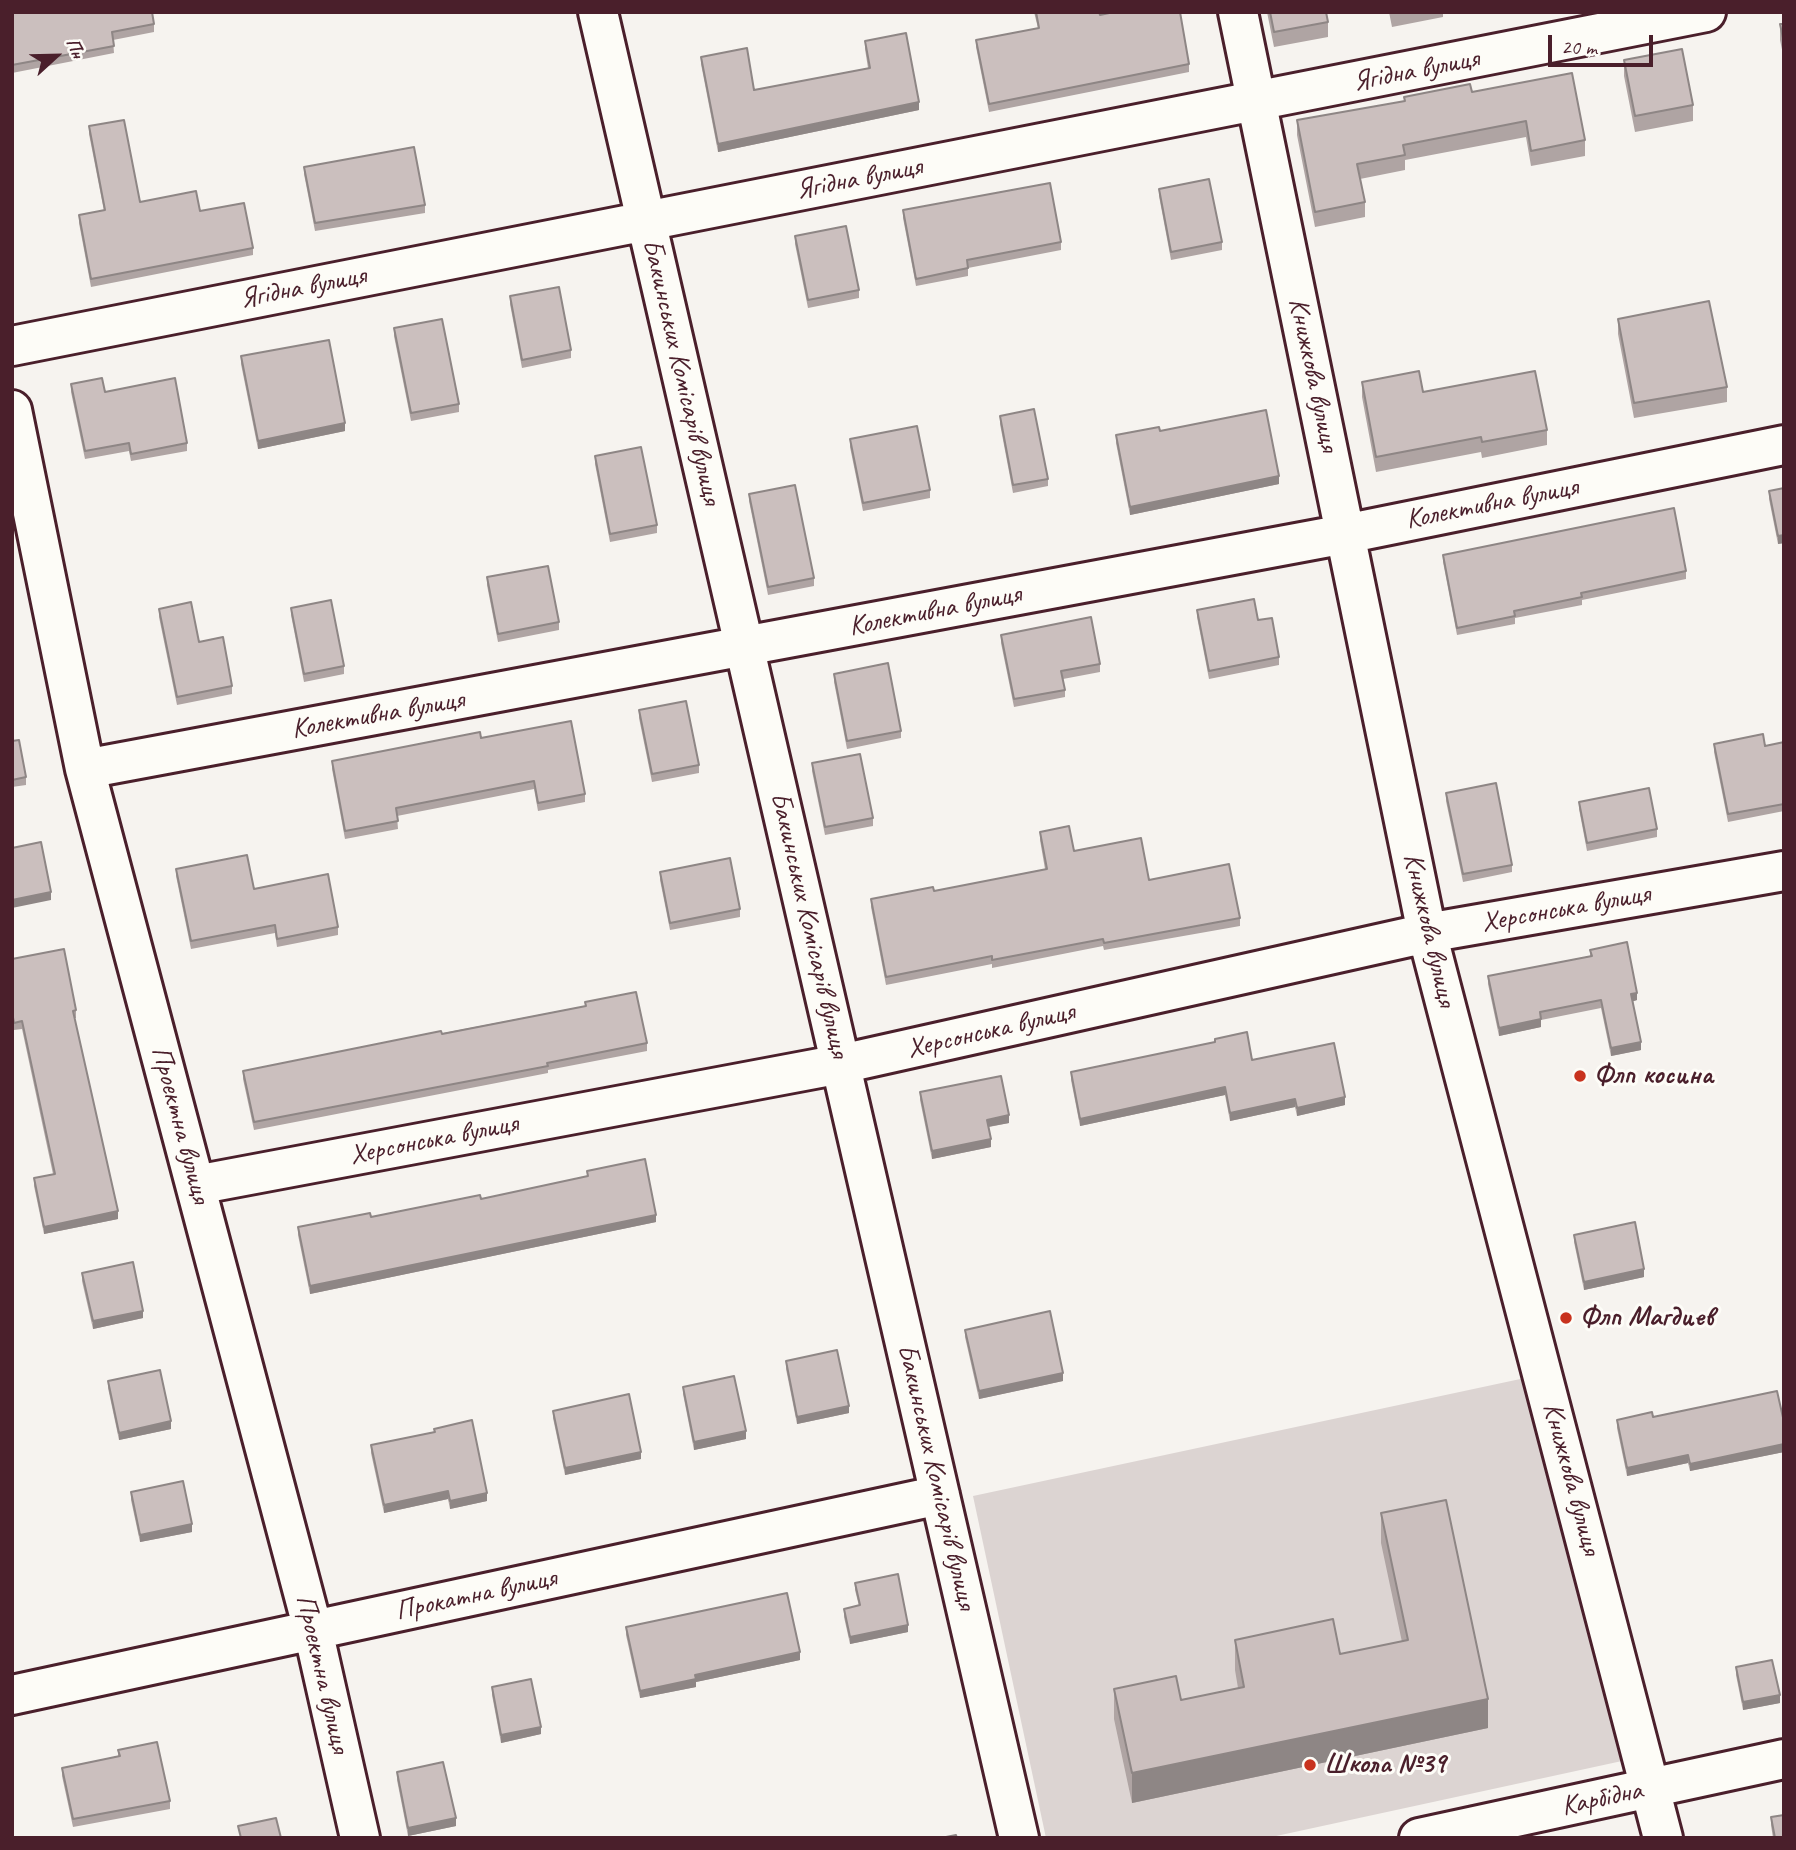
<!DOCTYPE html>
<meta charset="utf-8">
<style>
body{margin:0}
#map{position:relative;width:1796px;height:1850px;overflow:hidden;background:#f6f3ef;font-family:Caveat,sans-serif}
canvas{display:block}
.frame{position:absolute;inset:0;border:14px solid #4a1f2b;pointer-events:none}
.north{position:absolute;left:21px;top:21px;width:70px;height:70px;-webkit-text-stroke:5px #fdfcf7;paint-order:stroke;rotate:68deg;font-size:19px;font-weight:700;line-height:28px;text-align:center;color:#4a1f2b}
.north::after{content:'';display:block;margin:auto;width:24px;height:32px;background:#4a1f2b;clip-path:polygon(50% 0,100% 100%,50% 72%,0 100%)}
.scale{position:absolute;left:1548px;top:35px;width:105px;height:32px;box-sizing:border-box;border:4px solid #4a1f2b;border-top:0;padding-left:9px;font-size:21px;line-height:24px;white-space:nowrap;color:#4a1f2b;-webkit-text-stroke:5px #fdfcf7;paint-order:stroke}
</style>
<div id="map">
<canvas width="1796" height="1850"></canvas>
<div class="frame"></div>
<div class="north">Пн</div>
<div class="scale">20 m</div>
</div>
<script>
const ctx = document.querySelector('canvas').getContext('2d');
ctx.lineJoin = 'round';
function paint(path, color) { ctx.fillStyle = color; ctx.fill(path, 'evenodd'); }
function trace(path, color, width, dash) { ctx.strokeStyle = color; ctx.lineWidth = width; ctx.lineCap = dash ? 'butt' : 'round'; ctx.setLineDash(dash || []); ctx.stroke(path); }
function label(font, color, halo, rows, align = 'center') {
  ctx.font = font + ' Caveat,sans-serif'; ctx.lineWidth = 6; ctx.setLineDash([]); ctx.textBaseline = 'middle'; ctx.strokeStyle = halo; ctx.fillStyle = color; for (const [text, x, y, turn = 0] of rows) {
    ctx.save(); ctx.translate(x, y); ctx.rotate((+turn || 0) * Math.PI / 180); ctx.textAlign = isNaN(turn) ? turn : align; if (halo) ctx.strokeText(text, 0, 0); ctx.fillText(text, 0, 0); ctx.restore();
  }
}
const green = new Path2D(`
 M1539,1375L1622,1761L1267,1838H1046L973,1496Z`);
const minor = new Path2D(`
 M598,12L1019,1838
 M1238,12L1427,933L1663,1838
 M12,346L1706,12
 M12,410L85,769L313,1630L360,1838
 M85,769L1345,534L1784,445
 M196,1185L841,1064L1427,933L1784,871
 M12,1695L940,1495
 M1419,1838L1784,1759`);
const wall = new Path2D(`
 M12,12L154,24V32L113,40L114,53L12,73Z
 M1034,12H1099L1100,15L1189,64V72L989,112L976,47V40L1038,28Z
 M1267,12H1326L1328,22V37L1274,47Z
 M1389,12H1443V17L1392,27Z
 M1780,24H1784V59L1780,40Z
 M865,41L919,110L718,152L701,64V57L754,90L868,68L865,49Z
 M1624,60L1693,105V121L1635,132L1624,76Z
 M1472,92L1585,140V156L1531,166L1526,137L1405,160V170L1360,179L1365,202V217L1315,227L1297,135V120L1404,101V97Z
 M89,126L140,202L200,211L253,248V255L91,287L79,223V215L104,211L89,134Z
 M304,167L425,205V213L315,231L304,174Z
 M1159,189L1222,242V250L1171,260L1159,196Z
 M903,210L1061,242V250L968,268V276L916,286L903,218Z
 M795,236L859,290V298L808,308L795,244Z
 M510,296L571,350V358L522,368L510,304Z
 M1618,319L1727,387V402L1634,418L1618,334Z
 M394,328L459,404V412L411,421L394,336Z
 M241,356L345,431L258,449L241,364Z
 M1362,382L1423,392L1547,430V445L1482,458L1481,452L1376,472L1362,397Z
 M71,384L105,392L187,443V451L131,461L129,451L85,459L71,392Z
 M1000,416L1048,479V486L1013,493L1000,424Z
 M1160,431L1279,484L1130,515L1116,443V435Z
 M850,439L930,490V498L863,511L850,447Z
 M595,456L657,525V533L610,542L595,464Z
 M1784,488V543L1778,544L1769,499V491Z
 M749,494L814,578V586L768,595L749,501Z
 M1443,555L1686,571V579L1582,600V605L1515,618V624L1457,635L1443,562Z
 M487,577L559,622V630L498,642L487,585Z
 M291,608L344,666V674L304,682L291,615Z
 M159,609L199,642L232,686V694L177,705L159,617Z
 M1197,610L1258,620L1279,657V665L1209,679L1197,617Z
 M1001,635L1100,664V672L1063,679L1065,690V697L1014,707L1001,643Z
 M834,674L901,731V738L847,749L834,682Z
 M639,710L699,765V773L652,782L639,718Z
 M481,738L585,794V802L538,811L534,789L397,816L398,829L345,839L332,769V761Z
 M12,741L26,777V785L12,787Z
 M1784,742V811L1728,822L1714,752V744L1765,746Z
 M812,763L873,818V826L825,835L812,771Z
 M1446,793L1512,865V872L1463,882L1446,801Z
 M1579,802L1657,829V837L1587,851L1579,809Z
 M1040,832L1074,851L1149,880L1240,918V926L1104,950L1103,946L992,968V964L886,985L871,907V899L934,891L1045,869L1040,840Z
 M176,869L254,889L338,927V935L277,947L275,933L191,949L176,876Z
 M660,872L740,909V917L670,930L660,880Z
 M1590,950L1637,1000L1633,1001L1641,1050L1611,1056L1601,1008L1541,1020V1027L1499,1036L1488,984V976L1590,956Z
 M12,959L76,1010V1018H74L118,1219L44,1234L34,1186V1178L53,1174L22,1029L14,1030L12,1020Z
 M585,1002L647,1043V1051L548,1070V1073L254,1130L243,1079V1071L585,1006Z
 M1215,1039L1252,1060L1345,1105L1297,1116L1295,1107L1230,1121L1225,1095L1080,1126L1071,1080V1072L1215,1042Z
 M920,1092L1009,1123L989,1127L991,1147L932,1159L920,1100Z
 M587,1171L656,1222L310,1294L298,1235V1227L371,1217L481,1199L587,1177Z
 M1574,1235L1644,1277L1584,1290L1574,1242Z
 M82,1273L143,1318L93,1329L82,1281Z
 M965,1330L1063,1381L979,1399L965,1337Z
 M786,1361L849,1413L797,1424L786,1369Z
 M108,1381L171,1429L119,1440L108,1388Z
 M683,1387L746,1439L694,1450L683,1394Z
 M553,1411L641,1459L565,1475L553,1418Z
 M1653,1417L1784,1422V1452L1690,1471L1688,1463L1627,1476L1617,1428V1420Z
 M434,1429L487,1501L450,1509L448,1499L384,1513L371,1453V1445L434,1432Z
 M131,1492L192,1532L140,1542L131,1500Z
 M1381,1513L1488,1728L1132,1803L1114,1719V1689L1181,1700L1238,1688L1235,1670V1640L1340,1654L1402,1642L1381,1543Z
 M855,1583L908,1632L850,1644L844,1617V1609L859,1606L855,1590Z
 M626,1627L800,1660L696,1682V1687L640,1698L626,1635Z
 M1736,1667L1780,1703L1743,1710L1736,1675Z
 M492,1687L541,1734L501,1743L492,1695Z
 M118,1750L170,1801V1809L73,1827L62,1776V1768L118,1756Z
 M397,1772L456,1826L408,1836L397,1780Z
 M1771,1817L1784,1838H1773L1771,1825Z`);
const shadedWall = new Path2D(`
 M919,102V110L718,152V144Z
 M345,423V431L258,449V441Z
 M1279,476V484L1130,515V507Z
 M1784,535V543L1778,544V536Z
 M51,892V900L12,908V900Z
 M1637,993V1000L1631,1002V994Z
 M1541,1019V1027L1499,1036V1028Z
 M1641,1042V1050L1611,1056V1048Z
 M1225,1087V1095L1080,1126V1119Z
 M1345,1097V1105L1297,1116V1108Z
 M1295,1099V1107L1230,1121V1113Z
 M1009,1115V1123L987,1127V1120Z
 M991,1139V1147L932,1159V1151Z
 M118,1211V1219L44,1234V1227Z
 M656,1215V1222L310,1294V1286Z
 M1644,1269V1277L1584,1290V1282Z
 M143,1311V1318L93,1329V1321Z
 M1063,1373V1381L979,1399V1391Z
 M849,1406V1413L797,1424V1417Z
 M171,1421V1429L119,1440V1433Z
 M746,1431V1439L694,1450V1442Z
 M1784,1444V1452L1690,1471V1464Z
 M641,1452V1459L565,1475V1468Z
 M1688,1455V1463L1627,1476V1468Z
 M448,1491V1499L384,1513V1505Z
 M487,1493V1501L450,1509V1501Z
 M192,1524V1532L140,1542V1535Z
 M908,1625V1632L850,1644V1637Z
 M800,1652V1660L696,1682V1687L640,1698V1691L695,1675Z
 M1780,1695V1703L1743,1710V1702Z
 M1488,1699V1728L1132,1803V1773Z
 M541,1727V1734L501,1743V1735Z
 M456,1818V1826L408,1836V1828Z`);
const building = new Path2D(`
 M12,12H152L154,24L112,32L114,46L12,65Z
 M1036,12H1099L1100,15L1114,12H1180L1189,64L989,104L976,40L1039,28Z
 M1270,12H1326L1328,22L1274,32Z
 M1780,24H1784V43Z
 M906,33L919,102L718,144L701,57L747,48L754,90L870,68L865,41Z
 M1682,49L1693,105L1635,116L1624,60Z
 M1572,73L1585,140L1531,151L1526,121L1403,145L1405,155L1357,164L1365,202L1315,212L1297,120L1405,101L1404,97L1470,84L1472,92Z
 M124,120L140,202L196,191L200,211L244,203L253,248L91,279L79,215L105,210L89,126Z
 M414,147L425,205L315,223L304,167Z
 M1209,179L1222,242L1171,252L1159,189Z
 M1050,183L1061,242L967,260L968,268L916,279L903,210Z
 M846,226L859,290L808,300L795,236Z
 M559,287L571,350L522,360L510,296Z
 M1709,301L1727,387L1634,403L1618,319Z
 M442,319L459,404L411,413L394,328Z
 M329,340L345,423L258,441L241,356Z
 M1419,371L1423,392L1535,371L1547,430L1482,442L1481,437L1376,457L1362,382Z
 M102,378L105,392L175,378L187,443L131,454L129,443L85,451L71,384Z
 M1034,409L1048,479L1013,485L1000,416Z
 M1266,410L1279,476L1130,507L1116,435L1159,427L1160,431Z
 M917,426L930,490L863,503L850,439Z
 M641,447L657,525L610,534L595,456Z
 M795,485L814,578L768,587L749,494Z
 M1784,488V535L1778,536L1769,491Z
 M1674,508L1686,571L1581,593L1582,597L1514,611L1515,616L1457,628L1443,555Z
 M548,566L559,622L498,634L487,577Z
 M1254,599L1258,620L1272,618L1279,657L1209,671L1197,610Z
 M331,600L344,666L304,674L291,608Z
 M191,602L199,642L223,637L232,686L177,697L159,609Z
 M1091,617L1100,664L1061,671L1065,690L1014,699L1001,635Z
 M888,663L901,731L847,741L834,674Z
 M686,701L699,765L652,774L639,710Z
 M571,721L585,794L538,803L534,781L396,808L398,821L345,831L332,761L480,732L481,738Z
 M1763,734L1765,746L1784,742V804L1728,814L1714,744Z
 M19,740L26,777L12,780V741Z
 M860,754L873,818L825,827L812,763Z
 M1496,783L1512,865L1463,874L1446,793Z
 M1649,788L1657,829L1587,843L1579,802Z
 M1069,826L1074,851L1141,838L1149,880L1229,864L1240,918L1104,943L1103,939L992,960V956L886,977L871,899L933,887L934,891L1047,869L1040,832Z
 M41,842L51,892L12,900V848Z
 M247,855L254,889L328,874L338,927L277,939L275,925L191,941L176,869Z
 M730,858L740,909L670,923L660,872Z
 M1627,942L1637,993L1631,994L1641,1042L1611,1048L1601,1000L1540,1012L1541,1019L1499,1028L1488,976L1592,956L1590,950Z
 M64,949L76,1010L73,1011L118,1211L44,1227L34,1178L55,1174L22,1021L14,1023L12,1012V959Z
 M636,992L647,1043L547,1063L548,1066L254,1122L243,1071L441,1031L442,1034L586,1006L585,1002Z
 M1247,1032L1252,1060L1334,1043L1345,1097L1297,1108L1295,1099L1230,1113L1225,1087L1080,1119L1071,1072L1215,1042V1039Z
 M1001,1076L1009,1115L987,1120L991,1139L932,1151L920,1092Z
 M645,1159L656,1215L310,1286L298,1227L370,1213L371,1217L480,1195L481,1199L588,1176L587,1171Z
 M1635,1222L1644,1269L1584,1282L1574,1235Z
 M133,1262L143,1311L93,1321L82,1273Z
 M1050,1311L1063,1373L979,1391L965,1330Z
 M837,1350L849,1406L797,1417L786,1361Z
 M160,1370L171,1421L119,1433L108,1381Z
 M734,1376L746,1431L694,1442L683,1387Z
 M1777,1391L1784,1422V1444L1690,1464L1688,1455L1627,1468L1617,1420L1652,1412L1653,1417Z
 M629,1394L641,1452L565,1468L553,1411Z
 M472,1420L487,1493L450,1501L448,1491L384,1505L371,1445L435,1432L434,1429Z
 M183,1481L192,1524L140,1535L131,1492Z
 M1446,1500L1488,1699L1132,1773L1114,1689L1176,1676L1181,1700L1244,1687L1235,1640L1333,1619L1340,1654L1408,1640L1381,1513Z
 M898,1574L908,1625L850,1637L844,1609L860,1605L855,1583Z
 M787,1593L800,1652L695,1675L696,1679L640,1691L626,1627Z
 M1772,1660L1780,1695L1743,1702L1736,1667Z
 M531,1679L541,1727L501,1735L492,1687Z
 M157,1742L170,1801L73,1819L62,1768L120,1756L118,1750Z
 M443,1762L456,1818L408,1828L397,1772Z
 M1784,1815V1838H1775L1771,1817Z
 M276,1818L281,1838H241L238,1826Z
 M956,1835L957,1838H941Z`);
const markers = [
 [1580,1076,7,"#c8321e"],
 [1566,1318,7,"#c8321e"],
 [1310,1765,7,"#c8321e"]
];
const streetNames = [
 ["Ягідна вулиця",1416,71,-11],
 ["Ягідна вулиця",859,179,-11],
 ["Ягідна вулиця",303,288,-11],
 ["Бакинських Комісарів вулиця",681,372,77],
 ["Книжкова вулиця",1313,375,78],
 ["Колективна вулиця",1492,504,-11],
 ["Колективна вулиця",935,611,-11],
 ["Колективна вулиця",378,715,-10],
 ["Херсонська вулиця",1566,909,-10],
 ["Бакинських Комісарів вулиця",809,925,77],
 ["Книжкова вулиця",1429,930,77],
 ["Херсонська вулиця",991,1031,-13],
 ["Проектна вулиця",180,1125,75],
 ["Херсонська вулиця",434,1140,-11],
 ["Бакинських Комісарів вулиця",936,1477,77],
 ["Книжкова вулиця",1571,1479,75],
 ["Прокатна вулиця",476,1595,-12],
 ["Проектна вулиця",322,1674,77],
 ["Карбідна",1602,1799,-12]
];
const poiNames = [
 ["Флп косина",1594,1076],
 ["Флп Магдиев",1580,1318],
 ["Школа №39",1324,1765]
];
paint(green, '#dcd4d2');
trace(minor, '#4a1f2b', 44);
trace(minor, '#fdfcf7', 38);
paint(wall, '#afa4a3');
paint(shadedWall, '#8e8685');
paint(building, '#cbbfbe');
trace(building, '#8e8685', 2);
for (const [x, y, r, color] of markers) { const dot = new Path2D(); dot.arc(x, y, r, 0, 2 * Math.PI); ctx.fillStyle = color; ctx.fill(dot); trace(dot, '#fdfcf7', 2.5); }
label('28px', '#4a1f2b', '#fdfcf7', streetNames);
label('bold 28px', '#4a1f2b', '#fdfcf7', poiNames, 'left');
</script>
